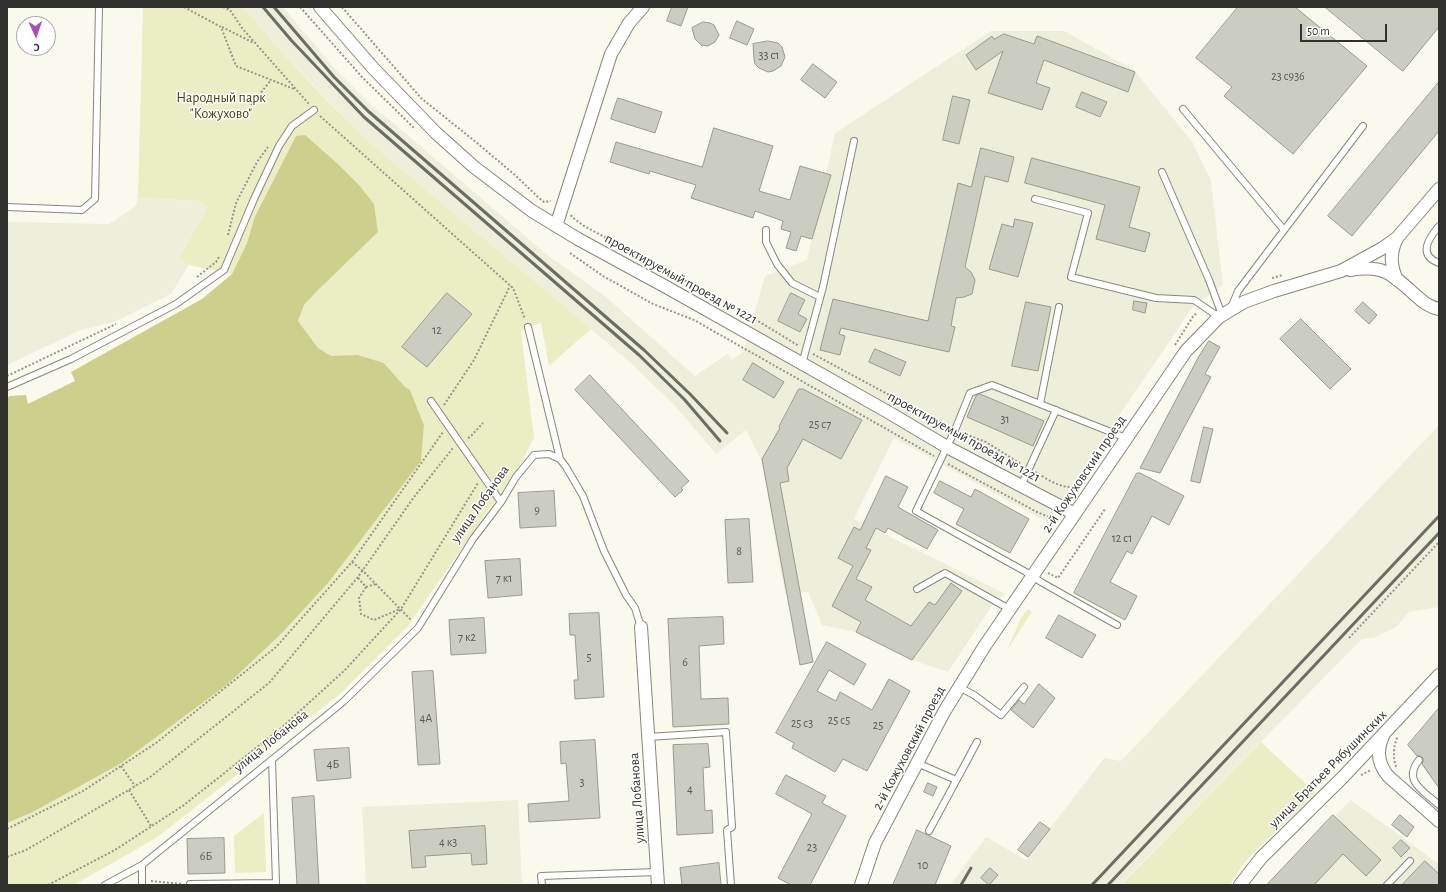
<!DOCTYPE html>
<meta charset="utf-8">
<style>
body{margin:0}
#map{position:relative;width:1446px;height:892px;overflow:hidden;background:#f9faed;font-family:"Alegreya Sans",sans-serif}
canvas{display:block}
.frame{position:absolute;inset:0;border:8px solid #31322d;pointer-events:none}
.north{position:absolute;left:16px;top:16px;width:40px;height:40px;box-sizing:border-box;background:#fff;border:1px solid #adadab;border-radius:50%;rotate:177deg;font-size:11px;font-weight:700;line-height:16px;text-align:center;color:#31322d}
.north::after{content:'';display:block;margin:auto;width:14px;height:18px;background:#a94fbb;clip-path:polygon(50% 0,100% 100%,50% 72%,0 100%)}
.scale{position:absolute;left:1300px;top:24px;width:87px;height:18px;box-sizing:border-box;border:2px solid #31322d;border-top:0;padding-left:5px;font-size:12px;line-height:14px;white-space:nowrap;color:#31322d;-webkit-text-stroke:3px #fff;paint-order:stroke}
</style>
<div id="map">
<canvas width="1446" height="892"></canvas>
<div class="frame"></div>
<div class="north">С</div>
<div class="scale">50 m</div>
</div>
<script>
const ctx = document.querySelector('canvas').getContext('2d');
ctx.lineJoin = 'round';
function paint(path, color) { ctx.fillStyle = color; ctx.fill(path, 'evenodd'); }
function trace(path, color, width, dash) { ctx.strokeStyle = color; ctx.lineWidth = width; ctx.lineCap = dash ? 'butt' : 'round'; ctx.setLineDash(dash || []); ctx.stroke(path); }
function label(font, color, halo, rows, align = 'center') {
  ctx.font = font + ' "Alegreya Sans",sans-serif'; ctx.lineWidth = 3; ctx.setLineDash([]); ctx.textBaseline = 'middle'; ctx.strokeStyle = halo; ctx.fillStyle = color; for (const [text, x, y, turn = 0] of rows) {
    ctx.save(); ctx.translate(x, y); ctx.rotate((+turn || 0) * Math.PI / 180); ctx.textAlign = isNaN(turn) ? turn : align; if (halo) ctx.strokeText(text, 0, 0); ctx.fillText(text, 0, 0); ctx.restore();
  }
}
const built = new Path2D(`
 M244,7H283L336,70L372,106L397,126L545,253L606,297L695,376L727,354L732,360L743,352L765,276L807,260L835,133L991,31H1064L1134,70L1193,143L1211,181L1223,285L1192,308L1047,522L894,438L854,519L1006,594L995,601L948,672L912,660L856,632L822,625L808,592L785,593L761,460L746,430L716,454L676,407L632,364L380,151L354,128L280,50Z
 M138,198L198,201L207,208L178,259L189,265L171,294L117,321L81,330L7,365V222L109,224L136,206Z
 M1439,425V607L1409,612L1396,627L1374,638L1362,639L1120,885H950L986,837L1026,860L1104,758L1121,761Z
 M518,800L522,883L483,885H366L362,807Z
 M1351,800L1439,864V885H1265Z`);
const green = new Path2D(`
 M143,7H244L280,50L319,92L354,128L380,151L591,329L549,366L541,323L521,331L534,438L520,465L462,548L408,626L339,695L156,838L74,885H7V823L33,812L120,764L228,684L280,635L421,461L424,425L410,390L405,387L384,363L358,355L332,357L318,348L298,321L304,305L315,293L378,232L374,204L360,186L339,165L296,136L255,215L247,243L232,274L189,265L178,259L207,208L198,201L138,198Z
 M1028,609L1032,612L1007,650L1021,618Z
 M1261,742L1316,793L1254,852L1241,867L1230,885H1121Z
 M264,813L266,872L235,873L234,836Z`);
const water = new Path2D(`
 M305,135L339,165L360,186L374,204L378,232L315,293L304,305L298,321L318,348L331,356L358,355L384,363L405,387L410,390L424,425L421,461L328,583L280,635L228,684L120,764L33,812L7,823V398L10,396L26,395L28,404L75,381L71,372L202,299L232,274L247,243L255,216L296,136Z`);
const building = new Path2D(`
 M672,7H688L681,26L667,21Z
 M1238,7H1295L1367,66L1293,154L1224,96L1232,87L1196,58Z
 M1325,7H1439V27L1403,71Z
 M737,21L754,29L747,45L730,38Z
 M703,22L710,23L714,25L719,35L715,42L708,46L701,45L695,39L692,28Z
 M1004,34L1034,44L1037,36L1135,72L1128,92L1044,60L1036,83L1050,88L1042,110L988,93L1003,51L976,70L966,55L992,36L994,39Z
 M768,41L778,43L782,47L785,57L781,66L773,71L768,72L759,68L755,64L754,59L753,44Z
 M813,64L837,82L825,98L801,80Z
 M1439,82V131L1352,236L1328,216Z
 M1082,92L1107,102L1100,117L1076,107Z
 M953,96L970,100L959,144L943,140Z
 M618,98L662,112L655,133L611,119Z
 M714,128L773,146L759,191L790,200L800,166L831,175L812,239L801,236L796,251L786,248L791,232L781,229L783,221L755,211L753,218L691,198L696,185L650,171L649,174L610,162L616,142L702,167Z
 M981,148L1014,157L1008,182L985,176L965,267L971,272L975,280L972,294L964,297L956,298L951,326L955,327L949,352L841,328L839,334L845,336L840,355L820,350L833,299L928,321L958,183L971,187Z
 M1032,158L1140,187L1129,227L1150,233L1145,252L1096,239L1105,205L1025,183Z
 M1015,219L1033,223L1018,277L989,269L1002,224L1013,227Z
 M447,293L472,314L427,367L402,347Z
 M791,293L805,300L798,314L807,319L800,332L778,321Z
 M1134,301L1147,303L1145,313L1133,310Z
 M1026,302L1051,307L1038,371L1012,366Z
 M1363,302L1377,315L1369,324L1355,311Z
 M1301,319L1351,369L1330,389L1280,339Z
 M1209,341L1220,347L1205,374L1211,377L1160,473L1140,468L1198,358Z
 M875,349L906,362L900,376L869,362Z
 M753,363L784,382L774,398L743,380Z
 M590,375L689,481L681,488L683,490L675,497L575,390Z
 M799,389H803L862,420L841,459L803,439L787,468L789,481L780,483L813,662L800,665L762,459L780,428L779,427Z
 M980,394L1044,421L1033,446L967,417L976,396Z
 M1204,427L1213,429L1200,483L1191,481Z
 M1137,473H1140L1184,496L1169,525L1152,516L1132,554L1127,551L1110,582L1137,596L1125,620L1074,593Z
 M886,476L908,487L898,507L938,530L927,549L888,528L885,533L876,528L866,548L871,550L856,579L872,587L865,600L911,626L929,602L935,605L951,583L962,591L912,660L856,632L861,622L832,606L853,566L838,558L854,527L860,530Z
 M940,481L971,497L975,489L1029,519L1010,553L956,524L964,509L934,493Z
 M554,491L556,526L520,528L518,493Z
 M749,519L753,582L728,583L725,520Z
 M520,559L522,595L488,598L485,561Z
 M599,613L604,697L575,699L574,680H578L575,635H570L569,614Z
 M1059,615L1096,635L1082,658L1046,638Z
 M723,617L724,644L699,646L701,699L728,698L729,724L673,727L668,619Z
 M484,618L486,653L451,655L449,620Z
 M827,642L866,664L854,685L829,670L817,691L836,701L840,692L872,710L889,679L910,691L867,771L843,759L835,772L792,748L794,743L776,733Z
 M433,671L440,764L418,765L412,672Z
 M1039,684L1055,698L1033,728L1011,710L1019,700L1024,704Z
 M1439,708V788L1422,764L1423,761V758L1420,756H1417L1408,745Z
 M595,740L600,818L529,822L528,804L569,801L566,763L561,764L560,742Z
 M708,744L710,767L703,768L705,811L712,810L713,833L677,835L673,745Z
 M349,748L351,778L317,781L314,750Z
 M786,775L826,796L822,803L846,816L810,885H791L778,878L812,814L776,794Z
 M928,783L937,787L933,796L924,792Z
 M314,796L319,885H297L292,798Z
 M1333,815L1381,860L1366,876L1343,854L1314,885H1267Z
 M1400,815L1414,827L1407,837L1392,825Z
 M1040,822L1050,829L1028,857L1018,850Z
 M485,826L487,864L472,865L471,853L425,856L426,867L412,868L409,831Z
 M917,830L951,846L935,885H893Z
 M224,838L225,873L188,874L187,839Z
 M1401,840L1410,848L1401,857L1393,848Z
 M1425,861L1439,874V885H1402Z
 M719,863L721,885H682L680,868Z
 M990,868L998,875L989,885L981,878Z`);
const path = new Path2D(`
 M184,7L221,27L236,66L294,89
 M223,7L229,10
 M228,7L242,28L309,104
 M300,7L362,77L414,128
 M342,7L421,98L477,143L515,175L538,197L544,202L551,201
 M222,27L254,43
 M251,105L271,80
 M320,116L513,288L525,319
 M571,215L572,217L584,226L740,310L799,346
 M228,235L236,203L257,162L268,147
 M570,253L603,276L653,304L694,320L934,456
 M197,277L216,262L219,257
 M1272,278L1283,275
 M1175,345L1194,315L1198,313
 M813,354L947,426
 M7,376L116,324
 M444,405L474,360L510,286
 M962,433L986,442L1021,464
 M468,438L470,437L483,423
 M948,464L1037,512L1051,518L1053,525
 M1035,472C1048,479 1067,494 1081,483
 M352,562L363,571L412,621
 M1048,573L1058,578L1105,509
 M358,578L366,587L375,584
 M366,587L359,598L361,614L374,620L400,609
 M1349,638L1439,542
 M121,766L135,786
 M1396,767C1393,757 1393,746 1398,736
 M1361,775L1371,770
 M129,790L151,826
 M7,829L83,791L156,743L276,647L352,562L443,432
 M7,857L26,850L149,778L269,683L358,577L414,497L453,448
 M151,881L182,884
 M48,885L115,850L184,805L280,729L344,671L401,609L478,483`);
const lane = new Path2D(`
 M1183,109L1284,230
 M1162,172L1209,280L1222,315
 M1035,199L1088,213L1071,277L1156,298L1194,300L1219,317
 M7,207L82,210L95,199L99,7
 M1439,226C1429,238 1417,255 1439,263
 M766,230V242L777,264L792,283L820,297
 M1231,308L1238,291L1363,126
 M528,327L560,459
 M802,364L823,287L854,141
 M7,387L71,359L176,304L224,270L254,199L279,146L292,126L314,110
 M431,401L501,502
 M1040,404L1059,307
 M1021,486L1056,410
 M917,589L945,573L1004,606L1009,611
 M1117,625L1041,582L1026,572L916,511L955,430L970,393L992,385L1126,438
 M959,687L974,695L1001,715L1024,687
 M648,737L726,732L732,827L727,830L731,885
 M1419,760C1402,781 1424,791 1439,805
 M917,763L956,780
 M929,831L977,742
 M190,884L276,883L272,760
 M105,885L142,865L343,702L418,628L473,539L501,502L516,477L534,455L549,454L560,459L566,467L583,496L604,551L626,595L635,608L641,627
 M142,885V865
 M542,885L541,876L657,872
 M1387,885L1410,861`);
const street = new Path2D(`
 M320,7L373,68L436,133L474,167L532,211L578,239L668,288L888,412L947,447L1075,514
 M556,226L611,54L629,23L643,7
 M1397,238C1390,253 1390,264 1397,280
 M1350,270C1382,265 1390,272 1413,293C1421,300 1428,307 1439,309
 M641,627L658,885
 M1383,736C1376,751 1378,764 1388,776L1439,821
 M861,885L875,843L944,712L984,647L1186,351L1219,317L1244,302L1274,291L1341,271L1383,248L1397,238L1439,189
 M1240,885L1261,858L1343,777L1439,675`);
const rail = new Path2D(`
 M263,7L291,40L364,117L639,355L684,399L720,441
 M274,7L334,77L368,111L644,350L690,394L727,433
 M961,885L971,868
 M1092,885L1439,516
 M1108,885L1439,533`);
const numberNames = [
 ["33 с1",769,55],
 ["23 с936",1288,76],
 ["12",437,330],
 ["31",1005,419],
 ["25 с7",820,424],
 ["9",537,510],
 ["12 с1",1122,538],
 ["8",739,551],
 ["7 к1",504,578],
 ["7 к2",467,637],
 ["5",589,657],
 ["6",685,662],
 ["4А",426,718],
 ["25 с5",839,720],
 ["25 с3",802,723],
 ["25",878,725],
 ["4Б",333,764],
 ["3",582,782],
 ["4",690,789],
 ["4 к3",448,842],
 ["23",812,847],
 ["6Б",206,856],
 ["10",923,865]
];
const parkNames = [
 ["Народный парк",221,98],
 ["\"Кожухово\"",221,114]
];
const streetNames = [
 ["проектируемый проезд № 1221",681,279,29],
 ["проектируемый проезд № 1221",964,437,29],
 ["2-й Кожуховский проезд",1084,474,-56],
 ["улица Лобанова",480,504,-55],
 ["улица Лобанова",271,741,-39],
 ["2-й Кожуховский проезд",909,748,-62],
 ["улица Братьев Рябушинских",1328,769,-45],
 ["улица Лобанова",637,798,-94]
];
paint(built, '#eeefdb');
paint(green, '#ebeec4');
paint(water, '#ccd08c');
paint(building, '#cccdc1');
trace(building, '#999a8f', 1);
trace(lane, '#86877b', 8);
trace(street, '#86877b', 14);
trace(path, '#94958c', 2, [2, 2]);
trace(lane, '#fff', 6);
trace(street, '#fff', 12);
trace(rail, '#6b6c64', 3);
label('12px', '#585952', null, numberNames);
label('14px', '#40410c', '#fff', parkNames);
label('14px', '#31322d', '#fff', streetNames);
</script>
